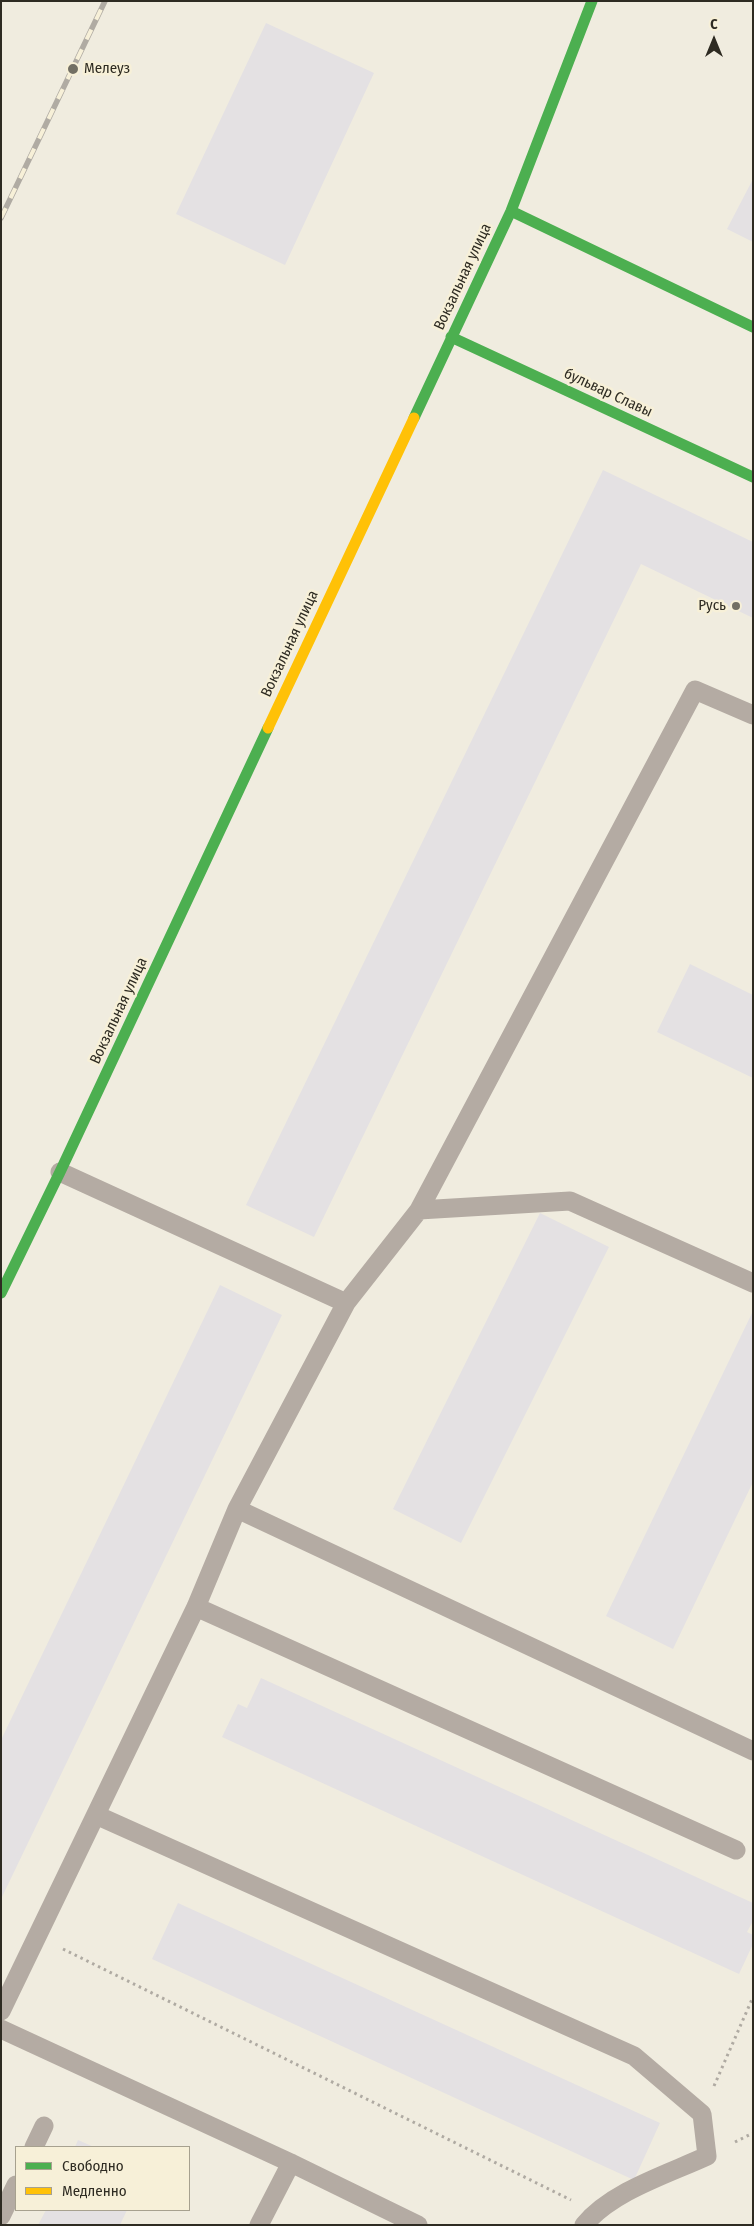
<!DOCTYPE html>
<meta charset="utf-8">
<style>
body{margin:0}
#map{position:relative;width:754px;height:2226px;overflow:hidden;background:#f0ecdf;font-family:"Fira Sans Condensed",sans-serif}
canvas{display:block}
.frame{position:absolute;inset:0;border:2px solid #2e2b22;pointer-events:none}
.legend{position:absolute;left:15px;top:2146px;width:175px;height:65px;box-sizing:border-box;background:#f7f0d8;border:1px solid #a7a18f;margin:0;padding:6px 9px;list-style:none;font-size:15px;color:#2e2b22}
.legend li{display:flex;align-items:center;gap:10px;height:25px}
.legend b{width:25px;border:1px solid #a7a18f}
.north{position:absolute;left:689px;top:15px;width:50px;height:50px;-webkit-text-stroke:4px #f7f0d8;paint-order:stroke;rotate:0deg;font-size:14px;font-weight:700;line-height:20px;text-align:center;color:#2e2b22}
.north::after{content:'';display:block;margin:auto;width:18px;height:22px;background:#2e2b22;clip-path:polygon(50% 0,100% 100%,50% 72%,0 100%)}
</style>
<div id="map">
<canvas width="754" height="2226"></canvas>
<div class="frame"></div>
<ul class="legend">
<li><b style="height:6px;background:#4caf50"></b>Свободно</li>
<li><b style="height:6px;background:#ffc107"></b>Медленно</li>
</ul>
<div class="north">С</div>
</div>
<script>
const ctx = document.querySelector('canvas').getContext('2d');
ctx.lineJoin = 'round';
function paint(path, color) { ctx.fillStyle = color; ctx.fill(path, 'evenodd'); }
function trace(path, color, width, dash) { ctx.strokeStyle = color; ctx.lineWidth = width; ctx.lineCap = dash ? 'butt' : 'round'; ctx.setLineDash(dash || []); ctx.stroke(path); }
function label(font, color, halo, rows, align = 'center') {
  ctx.font = font + ' "Fira Sans Condensed",sans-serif'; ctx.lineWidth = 5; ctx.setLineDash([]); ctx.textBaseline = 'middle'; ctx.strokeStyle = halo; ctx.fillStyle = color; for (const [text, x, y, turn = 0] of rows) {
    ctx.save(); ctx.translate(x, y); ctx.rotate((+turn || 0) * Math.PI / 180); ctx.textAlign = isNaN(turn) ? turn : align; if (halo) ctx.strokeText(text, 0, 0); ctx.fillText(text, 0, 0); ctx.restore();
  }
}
const building = new Path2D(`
 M266,23L374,73L285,265L176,214Z
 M753,179V242L727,229Z
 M603,470L753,542V618L641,564L314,1237L246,1205Z
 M690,964L753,995V1078L657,1032Z
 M540,1213L609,1247L461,1543L393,1509Z
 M220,1285L282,1315L1,1899V1740Z
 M753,1311V1482L673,1649L606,1616Z
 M261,1678L753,1903V1921L747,1932L753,1935V1944L739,1974L222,1737L238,1704L247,1708Z
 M178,1903L660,2123L634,2180L152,1959Z
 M78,2140L94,2147H75Z
 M46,2210H127L120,2225H38Z`);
const path = new Path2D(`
 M63,1949L571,2200
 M714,2086L753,1997
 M735,2142L753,2133`);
const lane = new Path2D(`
 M60,1172L346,1303L419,1210L695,690L753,715
 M419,1210L570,1201L753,1283
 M237,1509L753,1751
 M196,1607L736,1850
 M96,1815L634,2056L702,2114L707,2156C668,2174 612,2191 584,2225
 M1,2011L196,1607L237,1509L346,1303
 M1,2029L291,2163L418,2225
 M34,2147L44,2126
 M1,2216L16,2185
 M259,2225L291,2163`);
const fast = new Path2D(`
 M511,211L753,327
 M451,337L753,477
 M414,418L511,211L592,1
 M1,1293L60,1172L268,728`);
const slow = new Path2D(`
 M268,728L414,418`);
const rail = new Path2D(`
 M1,218L105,1`);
const markers = [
 [73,69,6,"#726f64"],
 [736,606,5,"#726f64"]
];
const poiNames = [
 ["Мелеуз",84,69],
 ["Русь",726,606,"right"]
];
const streetNames = [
 ["Вокзальная улица",463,277,-65],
 ["бульвар Славы",608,393,25],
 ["Вокзальная улица",290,644,-65],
 ["Вокзальная улица",119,1011,-65]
];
paint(building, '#e4e1e3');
trace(path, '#afaaa2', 3, [2.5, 4]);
trace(lane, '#b4aba3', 19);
trace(fast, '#4caf50', 11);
trace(slow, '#ffc107', 11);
trace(rail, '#b0aba3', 5.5);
trace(rail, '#f7f0d8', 4, [11]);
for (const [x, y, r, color] of markers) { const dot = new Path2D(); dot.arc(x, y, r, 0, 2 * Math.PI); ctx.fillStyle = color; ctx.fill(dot); trace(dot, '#f7f0d8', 2); }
label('15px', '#2e2b22', '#f7f0d8', poiNames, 'left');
label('15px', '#2e2b22', '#f7f0d8', streetNames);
</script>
